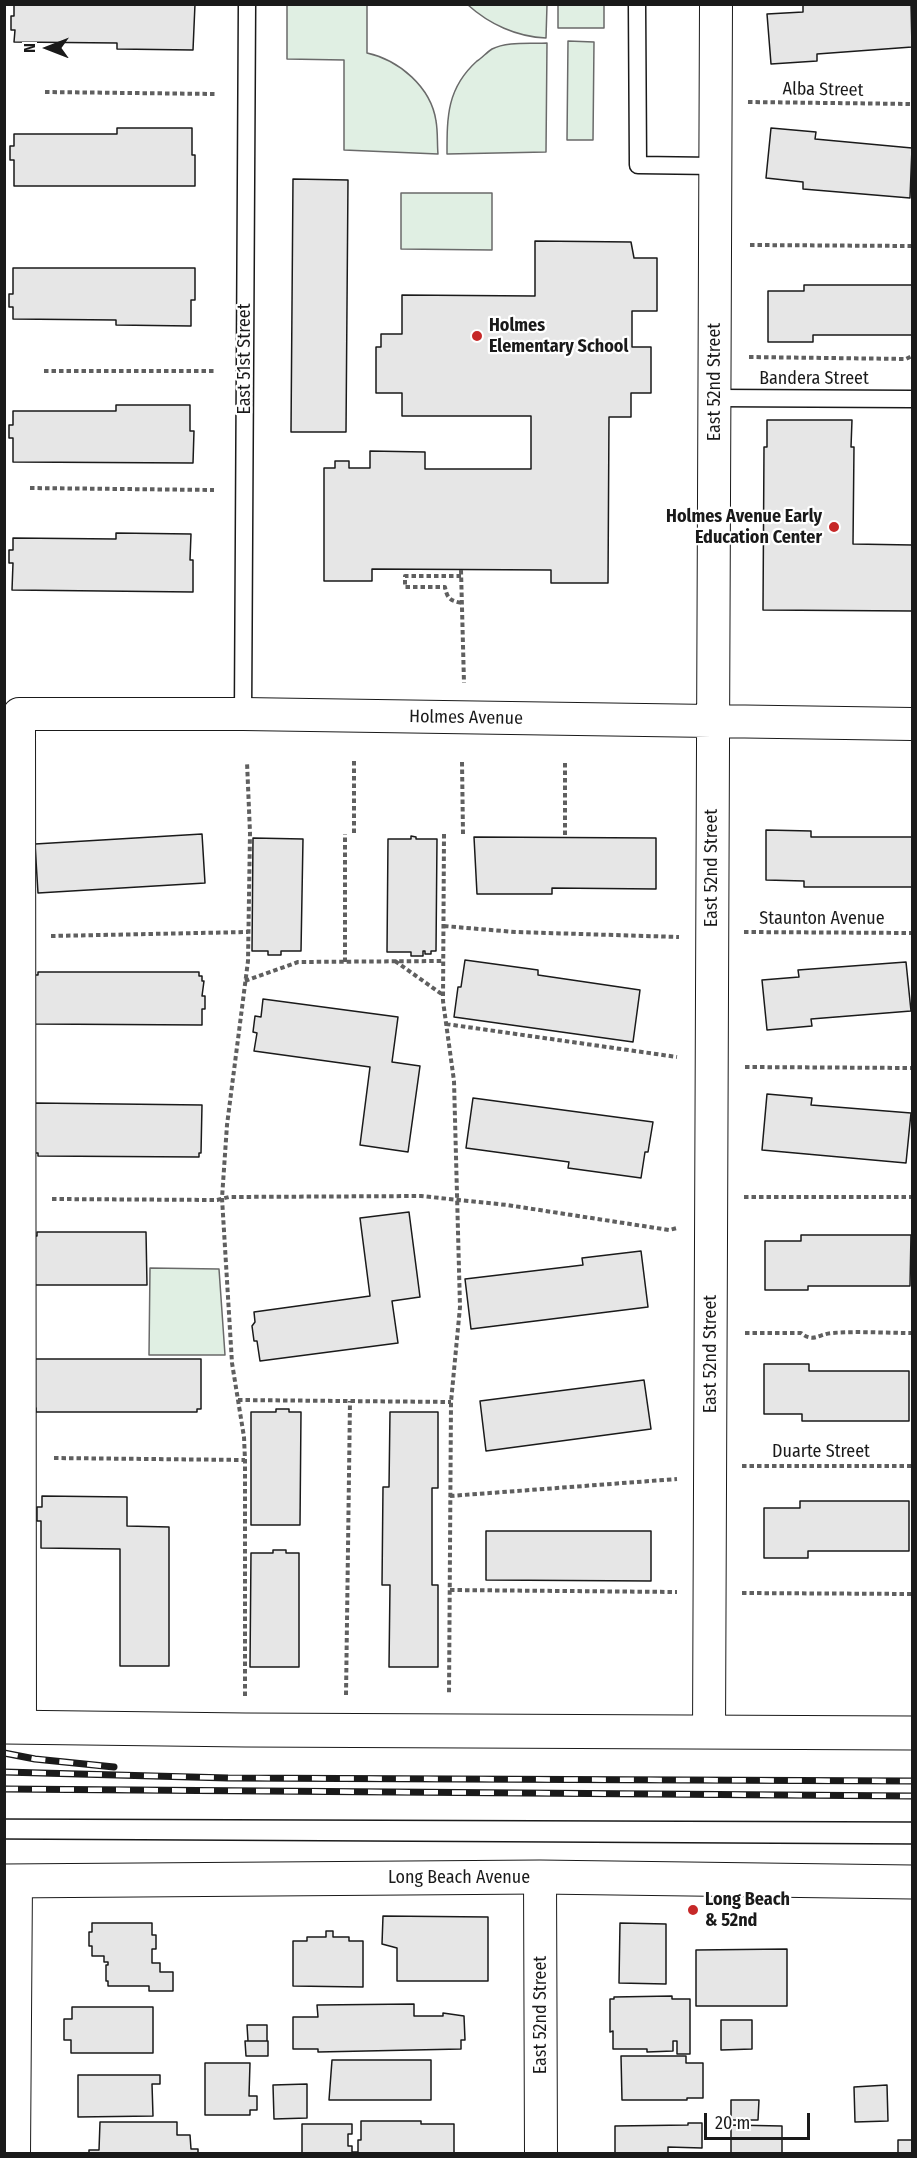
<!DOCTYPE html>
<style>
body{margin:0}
#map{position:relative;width:917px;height:2158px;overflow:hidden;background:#fff;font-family:"Fira Sans Condensed",sans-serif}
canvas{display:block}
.frame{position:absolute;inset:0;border:6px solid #1a1a1a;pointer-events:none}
.north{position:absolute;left:18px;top:18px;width:60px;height:60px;-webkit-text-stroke:4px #fff;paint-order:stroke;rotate:270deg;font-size:16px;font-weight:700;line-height:24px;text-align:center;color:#1a1a1a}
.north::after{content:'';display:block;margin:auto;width:21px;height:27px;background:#1a1a1a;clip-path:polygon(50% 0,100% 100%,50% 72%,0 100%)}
.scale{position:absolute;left:704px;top:2113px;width:106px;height:27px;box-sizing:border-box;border:3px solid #1a1a1a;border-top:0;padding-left:8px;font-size:18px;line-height:21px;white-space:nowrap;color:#1a1a1a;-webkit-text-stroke:4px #fff;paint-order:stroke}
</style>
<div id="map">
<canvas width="917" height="2158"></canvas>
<div class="frame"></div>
<div class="north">N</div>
<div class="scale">20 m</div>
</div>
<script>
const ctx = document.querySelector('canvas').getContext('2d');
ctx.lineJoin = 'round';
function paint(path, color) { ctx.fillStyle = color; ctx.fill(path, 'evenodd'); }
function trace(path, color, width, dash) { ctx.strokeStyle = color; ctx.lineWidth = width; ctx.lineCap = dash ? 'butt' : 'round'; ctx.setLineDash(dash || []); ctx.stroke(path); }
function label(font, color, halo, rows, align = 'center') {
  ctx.font = font + ' "Fira Sans Condensed",sans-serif'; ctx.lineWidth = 4.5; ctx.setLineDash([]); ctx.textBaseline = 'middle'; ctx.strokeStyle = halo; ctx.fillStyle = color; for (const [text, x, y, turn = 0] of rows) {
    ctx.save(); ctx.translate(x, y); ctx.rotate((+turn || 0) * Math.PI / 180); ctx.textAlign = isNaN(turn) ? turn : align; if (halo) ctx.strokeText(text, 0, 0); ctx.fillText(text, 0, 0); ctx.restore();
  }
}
const green = new Path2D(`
 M287,5H367V53C399,60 431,87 436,121C438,132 437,143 438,154L344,150V60L287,59Z
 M468,5H547L546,38C517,37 489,24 468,5Z
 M558,5H604V28H558Z
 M568,41L594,42L593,140H567Z
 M547,43L546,152L447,154C447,116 447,88 477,61C482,58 487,52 492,49C507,41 530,44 547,43Z
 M401,193H492V250L401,249Z
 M150,1268L219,1269L225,1355H149Z`);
const building = new Path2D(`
 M14,4H195L193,50L117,49V43L14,42L15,30H11V16H14Z
 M803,4H911L912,47L817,54V61L771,64L767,14L803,12Z
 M117,128H192V155H195V186H14V160H10V146H14V134H117Z
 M771,128L816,132L815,139L912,148L910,198L803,189V182L766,178Z
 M293,179L348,180L346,432H291Z
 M535,241L631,242L634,258H657V311H632V347H651V393H631V417H609L608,583H551V570L372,569V581H324V468H335V461H349V468H370V451L425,452V469H531V416H402V393H376V347H381V334H402V295L535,296Z
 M13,268H195V300H191V326L116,325V320L13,319V307H9V294H13Z
 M804,285H912V335H813V342H768V291H804Z
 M116,405H190V431H194L193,463L13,462V438H9V425H13V411H116Z
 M767,420H852L851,447H854L853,544L912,545V611L763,610L764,447H767Z
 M116,533L191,534L190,560H193V592L12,590L13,563H9V550H13V538L116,539Z
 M766,830L811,831V837H912V887H804V881L766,880Z
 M202,834L205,883L38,893L35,844Z
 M411,836L416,837V839H437L436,951H431V954H425V951H423V956H411V952H387L388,839H411Z
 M474,837L656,838V889L552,888V894H477Z
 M253,838L303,839L301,951H281V955H268V951H252Z
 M465,960L538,970V975L640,990L633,1042L454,1017L458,987H461Z
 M906,962L911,1011L811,1019L812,1026L767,1030L762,980L799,977L798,970Z
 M38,972H199V976H202V981H204L202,996H205V1009H202V1025L35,1024V975H38Z
 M263,999L398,1017L392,1062L420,1066L408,1152L360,1145L370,1067L254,1051L257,1033L253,1032L255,1016L261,1017Z
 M767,1094L812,1098L811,1105L911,1113L906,1163L762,1150Z
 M473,1098L653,1122L648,1152H645L641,1178L568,1168L569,1162L466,1148Z
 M35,1103L202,1105L201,1153H199V1157L38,1156V1153H34Z
 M409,1212L420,1297L392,1301L398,1343L260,1361L257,1341H254L252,1326L255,1322L254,1312L370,1296L360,1218Z
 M37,1232H146L147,1285H34V1236H37Z
 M801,1235H911L910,1286H808V1290H765V1241H801Z
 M641,1251L648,1307L471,1329L465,1279L583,1265L582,1258Z
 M34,1359H201V1409H197V1412H36V1408H34Z
 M764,1364H809V1371H909V1421H802V1414H764Z
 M644,1380L651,1429L486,1451L480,1401Z
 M276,1409H289V1412H301L300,1525H251V1412H276Z
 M390,1412H438V1488H432V1585H438V1667H389L390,1585H382L383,1487H389Z
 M42,1496L127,1497V1526L169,1527V1666H120V1549L41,1548V1521H37V1507H42Z
 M800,1501H909V1551H808V1558H764V1508H800Z
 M486,1531H651V1581L486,1580Z
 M273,1550H286V1553H299V1667H250L251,1553H273Z
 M383,1916L488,1917V1981H397V1948L382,1944Z
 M92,1923H152V1935H156V1949H152V1963H160V1972H173V1991H149V1986H108V1981H106V1965H108V1962H104V1956H92V1946H89V1932H92Z
 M620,1923L666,1924V1984L619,1983Z
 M326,1931H333V1937H349V1941H363V1987L293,1986V1941H307V1937H326Z
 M787,1949V2006H696V1950Z
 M672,1996V1999H690V2054H677V2041H673V2051L647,2052V2049H613V2031L610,2032V1999H614V1997Z
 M414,2004V2016H443V2013L464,2016L465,2040H461V2049L318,2052V2049H293V2017H318L317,2005Z
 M72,2007H153V2053H71V2040H64V2019H72Z
 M721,2020H752V2049L721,2050Z
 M247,2025H267V2041H248Z
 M245,2041H268V2056H246Z
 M621,2056H686V2063H703V2098H687V2100H622Z
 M332,2060H431V2100H329Z
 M205,2063H250L249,2096H257V2110H250V2115H205Z
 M78,2075H160V2084H152L153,2116L78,2117Z
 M307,2084V2118L274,2119L273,2085Z
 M887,2085L888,2121L855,2122L854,2087Z
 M731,2100H759L758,2120H731Z
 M361,2121H421V2124H454V2154H302V2124H352V2134H348V2146H352V2152H358V2140H361Z
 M100,2122H177V2135H190L191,2149H198V2154H89V2150H99Z
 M688,2123H702V2148L668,2147V2154H615V2126L688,2125Z
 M731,2125L782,2126V2154H731Z
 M898,2140H912V2154H898Z`);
const path = new Path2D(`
 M45,92L216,94
 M748,102L912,104
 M750,245L912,246
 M749,357L906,359L912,356
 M44,371H214
 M30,488L214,490
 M461,570L464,683
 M461,576H405V587H445C447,599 451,601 462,603
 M354,761V834
 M462,762L463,834
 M565,763V835
 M444,834L443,1001L454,1081L460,1307L451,1402L449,1695
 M444,926L515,932L679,937
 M744,932L912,933
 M51,936L248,932
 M395,961L443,995
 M345,962V834
 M245,981L298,962L443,961
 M446,1024L677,1057
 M745,1067L912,1068
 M744,1197H912
 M52,1199L217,1200L229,1197L421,1196L507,1205L669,1230L677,1228
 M745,1333H801C813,1343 819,1334 832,1333C858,1331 886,1333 912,1333
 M238,1400L451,1402
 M54,1458L245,1460
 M742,1466H912
 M450,1496L677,1479
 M450,1590L677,1592
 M742,1593L912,1594
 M346,1695L350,1401
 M245,1696V1460L244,1437L232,1363L222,1198L227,1125L248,961L250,833L247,762`);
const lane = new Path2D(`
 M637,4L638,165L715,166
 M715,398L912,399
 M243,714L247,4`);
const street = new Path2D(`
 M20,1727L19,714H243L912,724
 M709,1731L716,4
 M540,1877L541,2154
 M14,2154L16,1881`);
const secondary = new Path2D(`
 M4,1727L245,1730L912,1733
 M4,1881L540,1877L912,1882`);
const tram = new Path2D(`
 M4,1819L912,1822
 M4,1839L912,1844`);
const rail = new Path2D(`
 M4,1753L35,1759L114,1767
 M4,1772L228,1778L912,1781
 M4,1789L912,1796`);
const markers = [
 [477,336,6,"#c62828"],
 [834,527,6,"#c62828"],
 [693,1910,6,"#c62828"]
];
const streetNames = [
 ["Alba Street",823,90,1],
 ["East 51st Street",245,359,-90],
 ["Bandera Street",814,379],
 ["East 52nd Street",715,382,-90],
 ["Holmes Avenue",466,718,1],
 ["East 52nd Street",712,868,-90],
 ["Staunton Avenue",822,919],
 ["East 52nd Street",711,1354,-90],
 ["Duarte Street",821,1452],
 ["Long Beach Avenue",459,1878],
 ["East 52nd Street",541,2015,-90]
];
const poiNames = [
 ["Holmes",489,326],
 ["Elementary School",489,347],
 ["Holmes Avenue Early",822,517,"right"],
 ["Education Center",822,538,"right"],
 ["Long Beach",705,1900],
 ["& 52nd",705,1921]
];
paint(green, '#e0efe3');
trace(green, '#6a6a6a', 1.5);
paint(building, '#e6e6e6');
trace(building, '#1a1a1a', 1.5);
trace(lane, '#1a1a1a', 19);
trace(street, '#1a1a1a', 34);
trace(secondary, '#1a1a1a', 35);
trace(path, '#5f5f5f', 4, [4.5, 3]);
trace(lane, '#fff', 16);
trace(street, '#fff', 32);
trace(secondary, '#fff', 33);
trace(tram, '#1a1a1a', 1.5);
trace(rail, '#1a1a1a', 7);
trace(rail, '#fff', 4.5, [14]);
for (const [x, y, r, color] of markers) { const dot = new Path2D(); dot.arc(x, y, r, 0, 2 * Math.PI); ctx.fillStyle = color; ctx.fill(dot); trace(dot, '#fff', 2); }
label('18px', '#1a1a1a', '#fff', streetNames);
label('bold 18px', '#1a1a1a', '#fff', poiNames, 'left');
</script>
